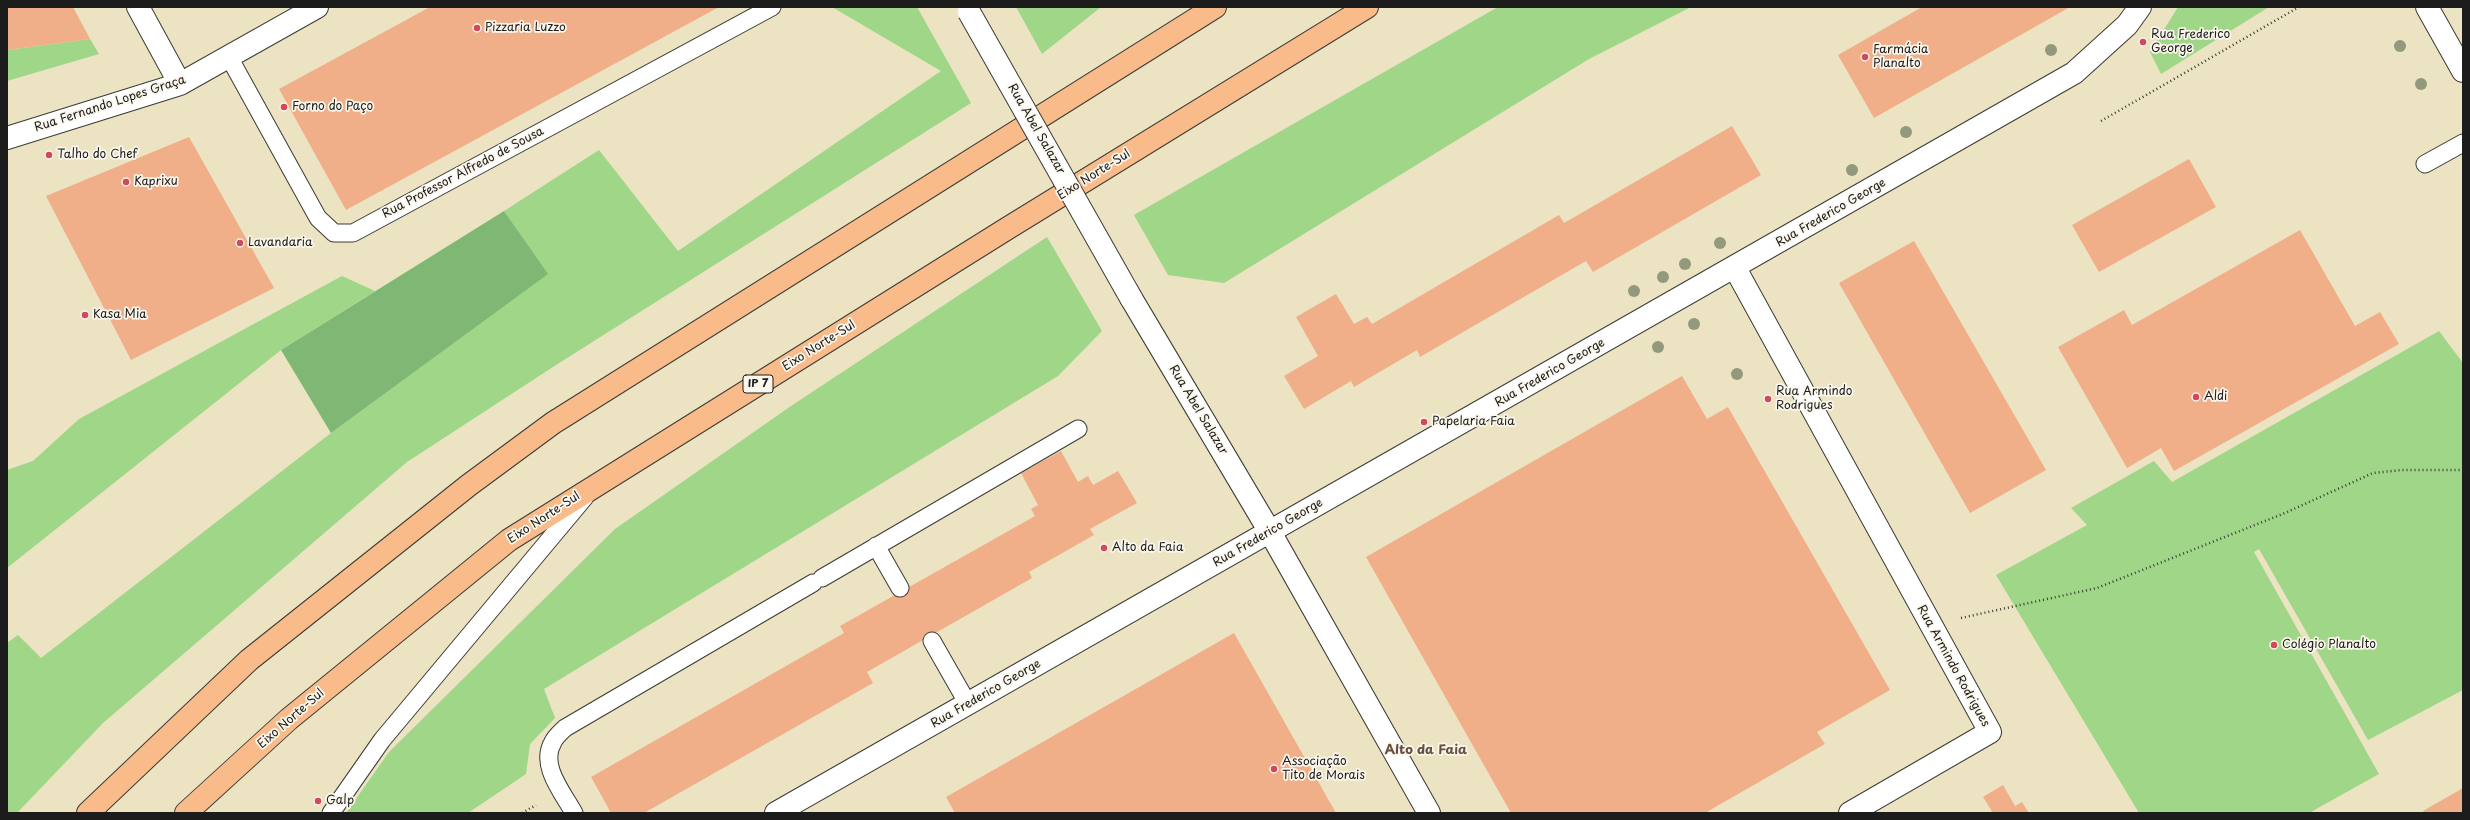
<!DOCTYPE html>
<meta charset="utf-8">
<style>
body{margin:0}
#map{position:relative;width:2470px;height:820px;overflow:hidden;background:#ebe3c2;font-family:"Playpen Sans",sans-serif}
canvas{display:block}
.frame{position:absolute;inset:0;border:8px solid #1c1c1c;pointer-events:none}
</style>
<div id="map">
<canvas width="2470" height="820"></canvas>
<div class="frame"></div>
</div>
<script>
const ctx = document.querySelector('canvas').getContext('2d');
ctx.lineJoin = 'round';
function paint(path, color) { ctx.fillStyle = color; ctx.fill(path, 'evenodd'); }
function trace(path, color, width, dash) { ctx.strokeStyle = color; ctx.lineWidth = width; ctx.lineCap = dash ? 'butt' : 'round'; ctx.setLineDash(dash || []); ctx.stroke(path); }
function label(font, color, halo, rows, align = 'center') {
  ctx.font = font + ' "Playpen Sans",sans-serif'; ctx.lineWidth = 3.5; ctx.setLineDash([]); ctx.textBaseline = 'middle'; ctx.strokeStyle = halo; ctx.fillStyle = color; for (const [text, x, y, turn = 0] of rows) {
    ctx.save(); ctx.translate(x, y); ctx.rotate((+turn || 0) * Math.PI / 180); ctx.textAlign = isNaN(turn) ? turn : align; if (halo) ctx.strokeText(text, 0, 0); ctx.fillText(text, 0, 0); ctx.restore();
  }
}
const green = new Path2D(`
 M832,7H917L971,103L556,365L407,462L103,723L17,813H7V643L18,635L41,658L331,433L547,274L504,211L599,150L678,251L941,71Z
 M1016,7H1101L1042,54Z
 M1498,7H1691L1589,59L1224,283L1168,275L1134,215Z
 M2178,7H2269L2161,74L2150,52Z
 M90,39L99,54L7,81V50Z
 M1047,237L1102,331L1058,376L544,689L555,718L530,744L526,774L468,813H346L389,752L615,529L791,406Z
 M342,276L375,291L281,350L7,568V470L33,461L79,419Z
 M2439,331L2463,363V690L2368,740L2259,549L2254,552L2379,774L2309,813H2139L1996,575L2087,525L2071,508L2154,461L2172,482Z`);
const forest = new Path2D(`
 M504,211L548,274L331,433L281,350Z`);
const building = new Path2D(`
 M7,7H73L90,39L7,50Z
 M430,7H719L346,210L279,89Z
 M1922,7H2070L1874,118L1838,55Z
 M1732,126L1761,175L1593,272L1586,261L1420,357L1417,350L1354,387L1351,381L1304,409L1284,376L1318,356L1296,317L1336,294L1354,324L1367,317L1372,324L1559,215L1564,223Z
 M189,137L274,288L131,360L46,196Z
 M2189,159L2216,207L2099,272L2072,225Z
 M2300,230L2355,326L2380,312L2399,344L2174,471L2161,448L2127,468L2058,347L2124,310L2132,325Z
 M1914,241L2046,470L1970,513L1839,283Z
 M1682,376L1707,419L1728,407L1890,690L1817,732L1825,744L1705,813H1511L1366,557Z
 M1061,451L1078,482L1088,476L1093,485L1118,471L1137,503L1090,529L1094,535L1029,572L1032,578L867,672L873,683L644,813H611L591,777L844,633L840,626L1035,516L1031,509L1038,505L1021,473Z
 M1234,633L1336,813H955L946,797Z
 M2003,785L2015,806L2022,802L2029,813H1993L1983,797Z
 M2463,788V813H2424L2423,811Z`);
const path = new Path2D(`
 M2101,121L2299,7
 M1961,618L2097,588L2285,513L2373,473L2402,470H2463
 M522,813L536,805`);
const service = new Path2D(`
 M229,57L318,218L334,233H353L772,7
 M2425,164L2463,143
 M876,546L900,588
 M822,578L1078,429
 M932,641L968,704
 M331,813L382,740L585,497
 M574,813C563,793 539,765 553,742C555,737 561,732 565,728L813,583`);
const minor = new Path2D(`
 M138,7L180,84
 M2427,7L2463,71
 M7,138L180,84L317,7
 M1735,268L1990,732L1850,813
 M1131,298L1270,532L1429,813
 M776,813L2074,73L2127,25L2140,7`);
const trunk = new Path2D(`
 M88,813L249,660L469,485L553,423L1215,7
 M186,813L289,719L509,540L1008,228L1367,7`);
const minorBridge = new Path2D(`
 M969,12L1131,298`);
const trees = [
 [2400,46],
 [2051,50],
 [2421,84],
 [1906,132],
 [1852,170],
 [1720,243],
 [1685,264],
 [1663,277],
 [1634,291],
 [1694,324],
 [1658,347],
 [1737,374]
];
const markers = [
 [477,28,4,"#d1495b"],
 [2143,42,4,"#d1495b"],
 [1865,57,4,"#d1495b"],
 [284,107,4,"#d1495b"],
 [49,155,4,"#d1495b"],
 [126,182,4,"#d1495b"],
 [240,243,4,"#d1495b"],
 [85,315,4,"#d1495b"],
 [2196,397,4,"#d1495b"],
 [1768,399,4,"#d1495b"],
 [1424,422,4,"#d1495b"],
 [1104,548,4,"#d1495b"],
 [2274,645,4,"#d1495b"],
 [1274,769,4,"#d1495b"],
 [318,801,4,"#d1495b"]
];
const shields = [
 [758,384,30]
];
const shieldNames = [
 ["IP 7",758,384]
];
const poiNames = [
 ["Pizzaria Luzzo",485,28],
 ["Rua Frederico",2151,35],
 ["George",2151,49],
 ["Farmácia",1873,50],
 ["Planalto",1873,64],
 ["Forno do Paço",292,107],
 ["Talho do Chef",57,155],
 ["Kaprixu",134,182],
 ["Lavandaria",248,243],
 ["Kasa Mia",93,315],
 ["Rua Armindo",1776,392],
 ["Rodrigues",1776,406],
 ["Aldi",2204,397],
 ["Papelaria Faia",1432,422],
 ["Alto da Faia",1112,548],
 ["Colégio Planalto",2282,645],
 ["Associação",1282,762],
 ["Tito de Morais",1282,776],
 ["Galp",326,801]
];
const streetNames = [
 ["Rua Fernando Lopes Graça",110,104,-18],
 ["Rua Abel Salazar",1036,129,60],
 ["Rua Professor Alfredo de Sousa",463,173,-28],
 ["Eixo Norte-Sul",1094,175,-32],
 ["Rua Frederico George",1831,213,-30],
 ["Eixo Norte-Sul",819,346,-32],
 ["Rua Frederico George",1550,373,-30],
 ["Rua Abel Salazar",1198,410,59],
 ["Eixo Norte-Sul",544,518,-33],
 ["Rua Frederico George",1268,533,-30],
 ["Rua Armindo Rodrigues",1953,666,61],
 ["Rua Frederico George",986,694,-30],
 ["Eixo Norte-Sul",291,719,-41]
];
const neighbourhoodNames = [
 ["Alto da Faia",1426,750]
];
paint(green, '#9fd688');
paint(forest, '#7fb774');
paint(building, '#f0af89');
trace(service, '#3b3a35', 19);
trace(minor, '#3b3a35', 24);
trace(trunk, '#3b3a35', 24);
trace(path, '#3b3a35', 2.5, [1, 3]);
trace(service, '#fff', 17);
trace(minor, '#fff', 22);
trace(trunk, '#fabb8b', 22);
trace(minorBridge, '#3b3a35', 24, []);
trace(minorBridge, '#fff', 22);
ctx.fillStyle = '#92997c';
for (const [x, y] of trees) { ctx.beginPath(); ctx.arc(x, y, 6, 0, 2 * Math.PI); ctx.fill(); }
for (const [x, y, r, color] of markers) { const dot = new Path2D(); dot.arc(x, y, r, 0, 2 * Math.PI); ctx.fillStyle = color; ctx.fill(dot); trace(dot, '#fbf7ec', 1.5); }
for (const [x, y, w] of shields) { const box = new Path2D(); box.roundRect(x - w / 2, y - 9, w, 18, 3); ctx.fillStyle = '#fbf7ec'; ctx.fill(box); trace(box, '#1c1c1c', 1); }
label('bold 11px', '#1c1c1c', null, shieldNames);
label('12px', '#1c1c1c', '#fbf7ec', poiNames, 'left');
label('12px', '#1c1c1c', '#fbf7ec', streetNames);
label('bold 13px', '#664f42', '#fbf7ec', neighbourhoodNames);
</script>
